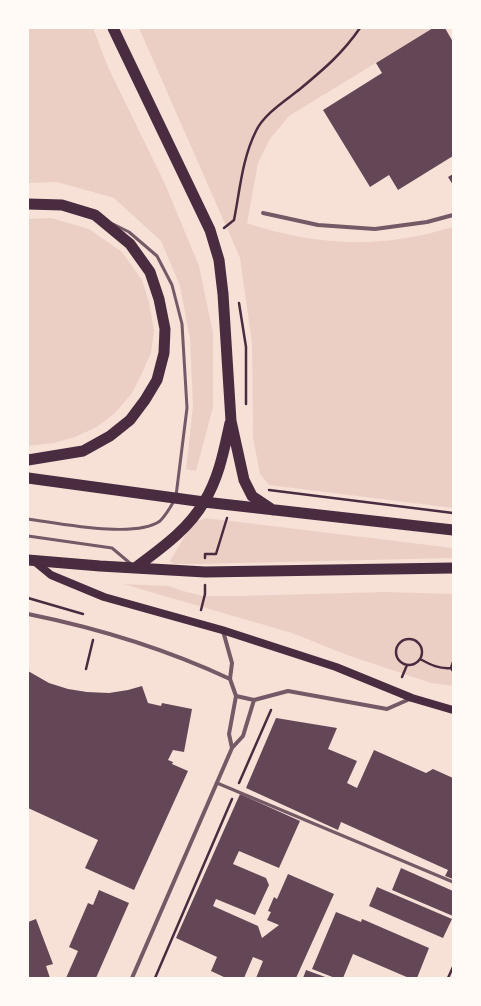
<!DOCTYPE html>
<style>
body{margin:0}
#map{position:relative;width:481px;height:1006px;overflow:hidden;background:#f7e1d7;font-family:"Fira Sans Condensed",sans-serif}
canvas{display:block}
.frame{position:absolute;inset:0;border:29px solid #fffaf5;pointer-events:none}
</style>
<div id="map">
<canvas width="481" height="1006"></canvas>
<div class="frame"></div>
</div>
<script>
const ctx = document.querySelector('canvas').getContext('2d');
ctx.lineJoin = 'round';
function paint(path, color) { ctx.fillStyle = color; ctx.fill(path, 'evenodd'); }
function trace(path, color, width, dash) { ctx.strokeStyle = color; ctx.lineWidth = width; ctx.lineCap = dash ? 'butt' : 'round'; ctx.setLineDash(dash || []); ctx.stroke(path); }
const green = new Path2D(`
 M28,28H93L108,67L165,184L199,266L213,333V407L196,471L186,469L193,406L190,339L180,286L161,241L114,198L57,182L28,183Z
 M139,28H433L289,116L270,139L258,163L247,223C293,239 350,247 399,239C417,237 435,232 453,227V508L269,485L260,474L253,438L252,344L240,258Z
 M51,218L89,229L122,252L142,280L149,302L154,331L151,353L142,373L132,393L115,413L97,427L75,437L54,443L28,446V219Z
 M206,518L453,548V558L200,564H174L170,561L189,529L197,521Z
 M123,584L169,586L183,591L203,596H237L385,592L453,594V686L431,683L347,655L292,633Z`);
const building = new Path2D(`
 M433,28H445L453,42V156L398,190L389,175L370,187L323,110L382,73L376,63Z
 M453,174V185L448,177Z
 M28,671L49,683L68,689L87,692L109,693L128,690L142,686L148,703L161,706L162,703L192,709L184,752L173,750L168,760L173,762L172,764L188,771L134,890L85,868L98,840L28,808Z
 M276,718L337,728L328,749L357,761L347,783L357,788L374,750L426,773L433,769L453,778V879L445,876L448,870L341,822L338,830L246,788Z
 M240,794L300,821L279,868L239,851L233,864L266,878L269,885L255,915L216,899L213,906L258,926L262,938L279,925L267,920L271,912L268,911L274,897L277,899L288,874L334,894L296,978H256L263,961L253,957L244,978H226L211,971L217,957L176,938Z
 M401,868L453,891V916L392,890Z
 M377,887L452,919L443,938L369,906Z
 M99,890L129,903L96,978H66L78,951L69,947L88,903L93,905Z
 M336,912L361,922L362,919L429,948L417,978H409L353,954L343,978H335L312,969Z
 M36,919L53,964L46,966L50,978H28V922Z
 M306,970L328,978H303Z`);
const path = new Path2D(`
 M224,228L234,220C240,190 242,159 256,131C264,114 285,101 300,89C324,69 342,54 360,28
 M239,303L246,347V404
 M269,490L453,513
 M205,558V554H216L227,518
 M28,598L83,614
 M201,610L205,594V585
 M396 652a13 13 0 1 1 26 0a13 13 0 1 1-26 0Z
 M420,659C431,665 439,669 451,668
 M453,662L451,668L453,671
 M86,669L93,640
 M402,677L407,665
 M239,783L271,710
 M155,978L232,799
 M448,978L453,967`);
const service = new Path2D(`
 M113,224L129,232L157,256L172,285L182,324L187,408L176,496
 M28,519C58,523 135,539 160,521C166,515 170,508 174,501
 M28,536L112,548L131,564
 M217,783L453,882`);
const minor = new Path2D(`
 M263,213L318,225L375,229L427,222L453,215
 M28,614C97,628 166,649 230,679
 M223,631L232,663L230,679L236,696L254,700L288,691L387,709L412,698
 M232,748L229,734L236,696
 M132,978L232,748L243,736L254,700`);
const secondary = new Path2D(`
 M34,561L51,575L104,597L222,630L336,667L412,698L453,710`);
const trunk = new Path2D(`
 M113,28L210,230L219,260L223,294L231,421L244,480L252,496L273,510
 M28,204L62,205L95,215L130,244L150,272L159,299L165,329L164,353L157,380L145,400L130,420L110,436L83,451L28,460
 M28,478L204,502L453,530
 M28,560L100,566L205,572L453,568
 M135,568C160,549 188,530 204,502C219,478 224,450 230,423`);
paint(green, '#ebcfc5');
paint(building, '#644757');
trace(path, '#4a2c40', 2.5);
trace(service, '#755966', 3);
trace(minor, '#755966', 4);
trace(secondary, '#4a2c40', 8);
trace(trunk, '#4a2c40', 11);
</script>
